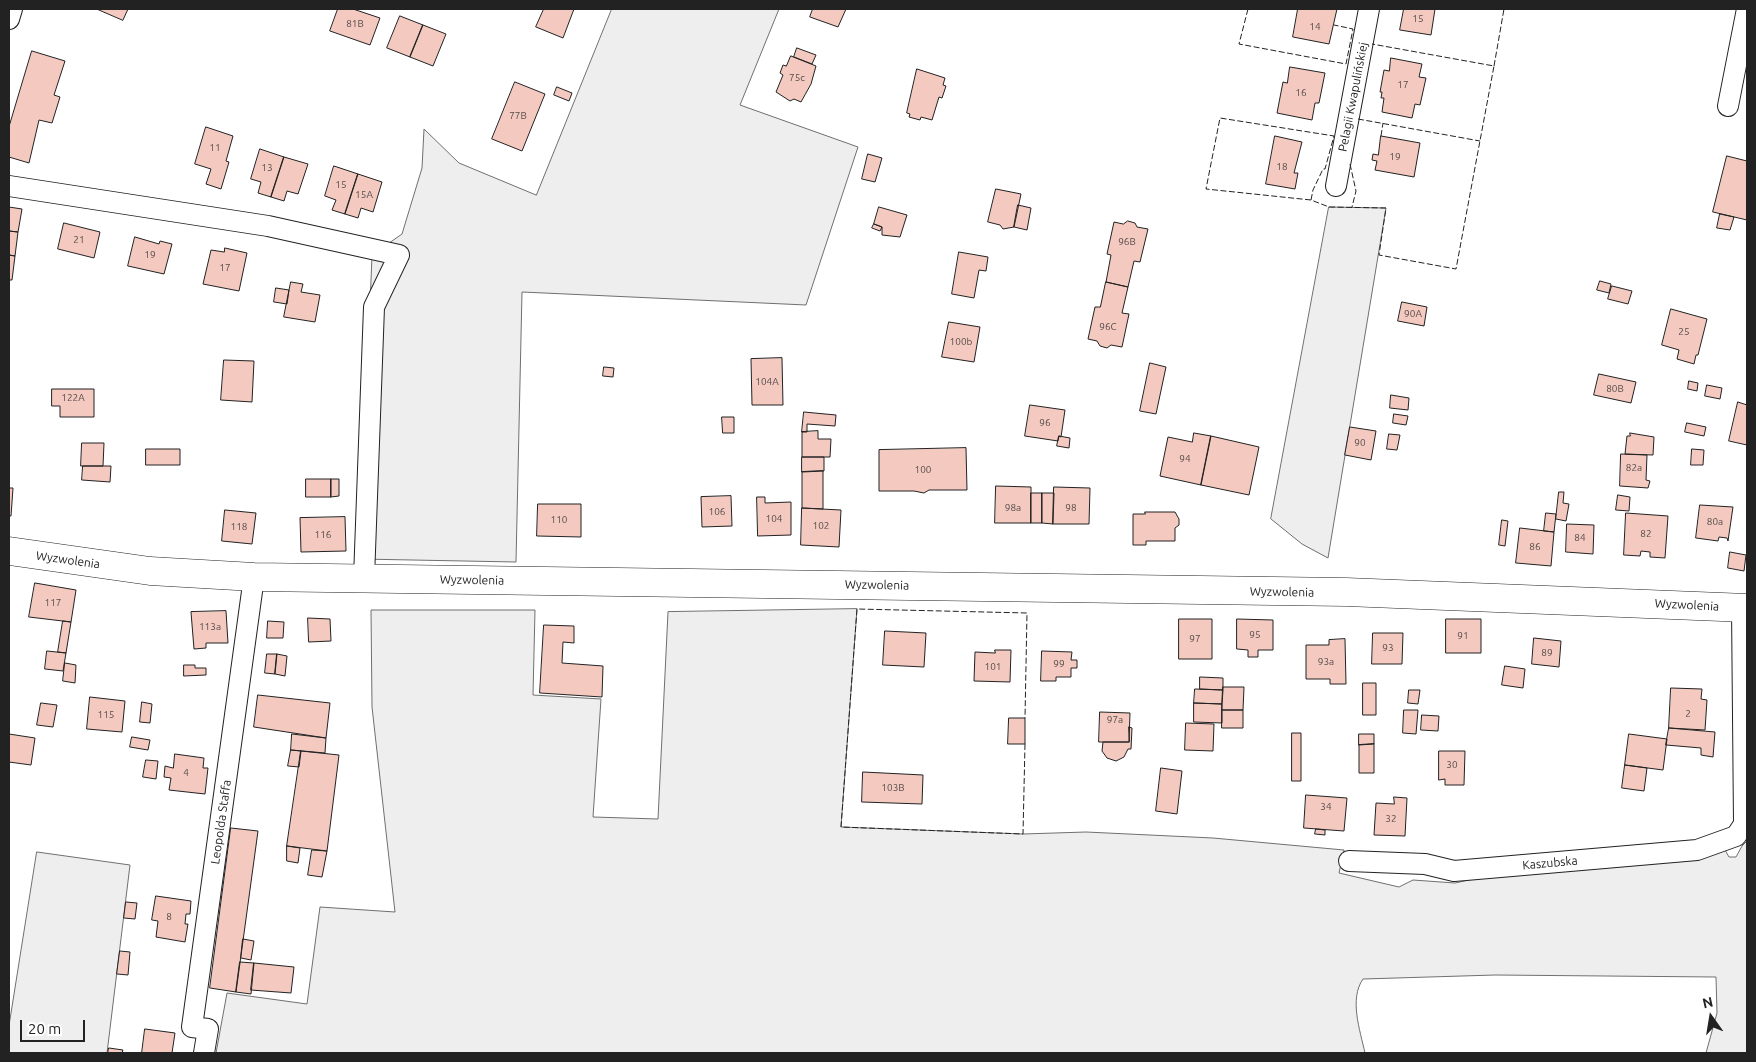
<!DOCTYPE html>
<meta charset="utf-8">
<style>
body{margin:0}
#map{position:relative;width:1756px;height:1062px;overflow:hidden;background:#fff;font-family:Ubuntu,sans-serif}
canvas{display:block}
.frame{position:absolute;inset:0;border:10px solid #222;pointer-events:none}
.north{position:absolute;left:1686px;top:992px;width:50px;height:50px;-webkit-text-stroke:4px #fff;paint-order:stroke;rotate:347deg;font-size:14px;font-weight:700;line-height:20px;text-align:center;color:#222}
.north::after{content:'';display:block;margin:auto;width:18px;height:22px;background:#222;clip-path:polygon(50% 0,100% 100%,50% 72%,0 100%)}
.scale{position:absolute;left:20px;top:1020px;width:65px;height:22px;box-sizing:border-box;border:2px solid #222;border-top:0;padding-left:6px;font-size:15px;line-height:18px;white-space:nowrap;color:#222;-webkit-text-stroke:4px #fff;paint-order:stroke}
</style>
<div id="map">
<canvas width="1756" height="1062"></canvas>
<div class="frame"></div>
<div class="north">N</div>
<div class="scale">20 m</div>
</div>
<script>
const ctx = document.querySelector('canvas').getContext('2d');
ctx.lineJoin = 'round';
function paint(path, color) { ctx.fillStyle = color; ctx.fill(path, 'evenodd'); }
function trace(path, color, width, dash) { ctx.strokeStyle = color; ctx.lineWidth = width; ctx.lineCap = dash ? 'butt' : 'round'; ctx.setLineDash(dash || []); ctx.stroke(path); }
function label(font, color, halo, rows, align = 'center') {
  ctx.font = font + ' Ubuntu,sans-serif'; ctx.lineWidth = 4; ctx.setLineDash([]); ctx.textBaseline = 'middle'; ctx.strokeStyle = halo; ctx.fillStyle = color; for (const [text, x, y, turn = 0] of rows) {
    ctx.save(); ctx.translate(x, y); ctx.rotate((+turn || 0) * Math.PI / 180); ctx.textAlign = isNaN(turn) ? turn : align; if (halo) ctx.strokeText(text, 0, 0); ctx.fillText(text, 0, 0); ctx.restore();
  }
}
const green = new Path2D(`
 M612,9H779L740,105L858,147L806,305L522,292L516,562L360,559L372,255L402,234L422,168L424,129L459,163L536,195Z
 M1329,207L1386,208L1328,558L1302,544L1271,519Z
 M857,609L841,827L1023,834L1086,832L1213,838L1344,850L1339,873L1399,887L1413,880L1455,883L1487,876L1677,861L1709,856L1725,850L1729,857H1736L1742,846L1747,841V1053H1706L1717,1013L1716,977L1495,975L1363,979C1349,999 1360,1030 1365,1053H216L227,993L307,1004L320,907L395,912L372,707L371,610H535L533,695L601,699L593,817L658,819L668,612Z
 M37,852L130,865L107,1053H9V1026Z`);
const building = new Path2D(`
 M97,9H128L123,20Z
 M338,9H353L380,18L370,45L330,31Z
 M544,9H574L563,38L536,27Z
 M813,9H846L838,27L810,17Z
 M1298,9H1337L1329,44L1293,37Z
 M1404,9H1435L1431,35L1400,30Z
 M400,16L423,25L410,57L387,48Z
 M423,25L446,34L433,66L410,57Z
 M797,48L816,55L812,64L794,57Z
 M32,51L65,61L54,95L60,97L52,123L39,120L29,163L9,157V127Z
 M791,56L816,66L811,84L801,102L794,99L790,101L776,92L783,75L780,73L783,65L786,66Z
 M1391,58L1422,64L1419,77L1426,78L1420,105L1415,104L1412,118L1382,112L1384,98H1381L1382,92H1380L1384,70L1389,71Z
 M1290,67L1325,73L1319,103H1315L1312,120L1277,113L1283,82L1287,83Z
 M917,69L945,78L943,85L946,86L942,98L939,97L932,120L921,117L920,120L909,117L910,114L907,113Z
 M515,82L545,94L522,151L492,139Z
 M557,87L572,93L569,101L554,95Z
 M206,127L233,136L226,161L229,162L221,189L206,184L211,169L195,164Z
 M1275,136L1302,142L1294,173H1298L1295,189L1266,184Z
 M1381,136L1420,143L1414,177L1375,170L1377,161L1372,160L1373,154L1378,155Z
 M260,149L284,157L271,197L258,193L261,182L251,179Z
 M868,154L882,158L875,182L862,179Z
 M1727,156L1747,161V220L1713,212Z
 M284,157L308,164L298,194L287,191L284,201L271,197Z
 M334,166L358,174L345,214L332,210L336,200L325,196Z
 M358,174L382,182L373,212L361,208L358,218L345,214Z
 M996,189L1021,194L1014,227L1003,229L1000,225L988,222Z
 M1018,205L1031,208L1027,230L1014,227Z
 M9,207L22,209L18,232L9,231Z
 M879,207L907,215L900,237L882,235V227L874,224Z
 M1720,214L1734,217L1730,230L1717,228Z
 M1128,221L1135,223L1137,227L1148,229L1140,262L1134,261L1128,287L1106,282L1111,255L1107,254L1114,222L1123,224Z
 M64,223L100,232L94,258L58,249Z
 M874,224L882,227L880,231L872,228Z
 M9,231L18,232L15,256L9,255Z
 M135,237L159,244L160,241L172,244L164,274L128,266Z
 M225,248L247,253L239,291L203,284L211,250L224,252Z
 M959,252L988,257L986,271L979,270L974,298L952,294Z
 M9,255L15,256L12,280H9Z
 M1600,281L1611,284L1609,293L1597,290Z
 M291,282L303,284L301,292L320,295L315,322L284,317Z
 M1106,282L1128,287L1122,313L1129,314L1122,347L1111,345L1107,348L1100,346L1097,341L1088,339L1095,307H1100Z
 M1612,286L1632,291L1628,304L1608,299Z
 M276,288L289,290L287,304L274,302Z
 M1402,302L1427,307L1424,326L1398,321Z
 M1671,309L1707,319L1698,355H1696L1694,364L1677,359L1679,350L1662,345Z
 M949,322L980,327L974,362L942,357Z
 M782,358L783,405H752L751,359Z
 M224,360L254,361L252,402L221,400Z
 M1150,363L1166,367L1156,414L1140,411Z
 M604,367L614,368L613,377L603,376Z
 M1599,374L1636,382L1631,403L1594,395Z
 M1689,381L1698,383L1697,391L1688,389Z
 M1707,385L1722,388L1720,399L1705,396Z
 M52,389H94V417H60V406H52Z
 M1391,395L1409,398L1408,410L1390,408Z
 M1738,402L1747,405V445L1729,441Z
 M1030,405L1065,410L1061,437L1059,436L1058,441L1025,436Z
 M804,412L836,415L835,426L807,424V432H802Z
 M1394,414L1408,416L1406,425L1393,423Z
 M722,417H734V433H723Z
 M1687,423L1706,427L1704,436L1685,432Z
 M1350,427L1376,431L1371,460L1345,455Z
 M818,431V439H831L830,457H802V432Z
 M1194,433L1211,436L1201,485L1160,476L1168,437L1192,442Z
 M1630,433L1654,437L1653,455L1625,454L1627,436H1630Z
 M1389,434L1400,435L1397,450L1387,449Z
 M1059,436L1070,438L1069,448L1057,446Z
 M1211,436L1259,447L1249,495L1201,485Z
 M82,443H104L103,466H81Z
 M966,448L967,490H929L924,493L914,491H879V450Z
 M146,449H180V465H146Z
 M1692,449L1704,450L1703,465H1691Z
 M1621,454L1647,455L1646,480L1650,481L1648,488L1620,486Z
 M802,457H824V471L802,472Z
 M83,466H111L110,482L82,480Z
 M823,471V509L802,508V472Z
 M306,479H331V497H306Z
 M331,479H339V496L331,497Z
 M996,486L1031,487V523H995Z
 M1054,487L1090,488L1089,524H1053Z
 M9,488H13L11,516H9Z
 M1559,492H1564L1563,503L1569,504L1566,521L1556,519Z
 M1031,493H1042V523H1031Z
 M1042,493H1054L1053,524L1042,523Z
 M1618,495L1630,497L1629,511L1616,510Z
 M731,496L732,526L702,527L701,497Z
 M757,497H765V503L791,502V535L758,536Z
 M538,504H581V537L537,536Z
 M1700,505L1733,507L1728,541L1727,538L1719,537L1718,541L1696,538Z
 M802,508L841,510L839,547L801,545Z
 M225,510L256,513L252,544L222,541Z
 M1145,512H1175L1179,519V525L1175,528V541H1146V545H1133V514H1145Z
 M1546,513L1556,514L1554,532L1544,531Z
 M1626,513L1668,516L1665,558L1650,557V552L1641,551L1640,556L1624,555Z
 M345,517L346,551L301,552L300,518Z
 M1502,520L1508,521L1505,546L1499,545Z
 M1567,524L1594,525L1593,554L1566,552Z
 M1520,528L1554,532L1551,566L1516,563Z
 M1730,552L1746,555L1744,571L1728,568Z
 M35,583L76,590L71,622L29,617Z
 M226,611L228,643H206V648L194,649L191,612Z
 M308,618L330,619L331,641L309,642Z
 M1179,619H1212V659H1179Z
 M1237,619L1273,620V650H1258V657H1248V650L1237,649Z
 M1446,619H1481V653H1446Z
 M63,621L71,622L66,653L58,652Z
 M268,621L284,622L283,638H267Z
 M544,625L574,626V643L563,642L562,663L603,666L602,697L540,693Z
 M885,631L926,633L924,667L883,665Z
 M1373,633H1403L1402,664H1372Z
 M1534,638L1561,641L1559,667L1532,664Z
 M1345,639L1346,684H1330V679H1306V645H1329V640Z
 M995,650H1011L1010,682L974,681L975,652L995,653Z
 M47,651L66,653L63,671L45,669Z
 M1042,651L1072,652L1071,660H1077V668H1071V677H1056V681H1041Z
 M267,654H277L275,674L265,673Z
 M277,654L287,656L285,676L275,674Z
 M65,663L76,665L75,683L63,681Z
 M184,665H195V668H206V675L184,676Z
 M1505,666L1525,669L1523,688L1502,685Z
 M1200,677L1223,678V690L1200,689Z
 M1363,683H1376V715H1363Z
 M1223,687H1244L1243,710H1222Z
 M1671,688L1702,689L1701,699L1707,700L1705,730L1669,728Z
 M1195,689L1223,690L1222,704L1194,703Z
 M1409,690H1420L1418,704L1408,703Z
 M258,695L330,703L326,738L254,727Z
 M90,697L125,701L122,732L87,729Z
 M142,702L152,704L150,723L140,722Z
 M41,703L57,705L53,727L37,725Z
 M1194,703L1222,704V723L1194,722Z
 M1222,710H1243V728H1222Z
 M1404,710H1418L1416,734L1403,733Z
 M1100,712L1130,713L1129,742H1099Z
 M1422,715L1439,716L1438,731L1421,730Z
 M1009,718H1025V744H1008Z
 M1186,723L1214,724L1213,751L1185,750Z
 M1129,727L1132,728L1131,749H1128L1124,757L1116,761L1107,758L1102,751L1103,742H1129Z
 M1669,728L1715,732L1713,757L1701,755V748L1666,745Z
 M1292,733H1301V781H1292Z
 M9,734L35,738L31,765L9,762Z
 M292,734L326,738L325,753L291,750Z
 M1359,734H1374V744L1359,745Z
 M1629,734L1667,739L1663,770L1625,765Z
 M132,737L150,740L148,750L130,747Z
 M1374,744V773H1359V745Z
 M291,750L301,751L299,767L288,766Z
 M301,751L339,755L327,851L287,846Z
 M1439,751H1465L1464,785H1445V779L1439,780Z
 M175,754L204,758L203,768H208L205,794L169,790L171,778L164,777L165,766L173,768Z
 M146,760L158,761L156,779L143,777Z
 M1625,765L1647,768L1644,791L1622,788Z
 M1161,768L1182,771L1177,814L1156,811Z
 M863,772L923,775L922,804L862,802Z
 M1306,795L1347,798L1344,831L1304,828Z
 M1394,797L1407,798L1405,836L1374,835L1376,803L1394,804Z
 M231,828L258,831L236,992L210,988Z
 M1316,829L1325,830V835L1315,834Z
 M287,846L300,848L298,863L287,861Z
 M312,850L327,851L322,877L308,875Z
 M156,896L191,901L190,914H186L185,924H188L185,942L156,937L158,921L152,920Z
 M126,902L137,903L135,919L124,918Z
 M243,939L254,941L251,960L241,958Z
 M120,951L130,952L128,975L117,974Z
 M240,962L254,963L251,994L236,992Z
 M254,963L294,967L291,993L251,990Z
 M145,1029L175,1033L172,1053H142Z
 M109,1048L123,1050L122,1053H108Z`);
const street = new Path2D(`
 M9,19L12,9
 M1728,106L1747,9
 M9,186L268,226L399,255L374,307L364,578
 M1336,186L1369,9
 M1349,861L1425,864L1454,871L1697,850L1736,836L1744,824L1742,608
 M204,1053L208,1029L192,1027L254,577`);
const secondary = new Path2D(`
 M9,551L150,571L254,577L1346,592L1747,608`);
const fence = new Path2D(`
 M1248,9L1239,44L1346,64L1353,29L1334,25
 M1494,66L1504,9
 M1358,119L1480,141
 M1381,136L1383,123
 M1350,164L1356,191L1352,207
 M1311,200L1313,190L1323,169H1325L1334,136L1220,118L1206,189L1311,200L1329,207L1386,208L1379,255L1456,269L1494,66L1372,44
 M1025,744L1023,834L841,827L857,609L1027,613L1025,718`);
const numberNames = [
 ["15",1418,19],
 ["81B",355,24],
 ["14",1315,27],
 ["75c",797,78],
 ["17",1403,85],
 ["16",1301,93],
 ["77B",518,116],
 ["11",215,148],
 ["19",1395,157],
 ["18",1282,167],
 ["13",267,168],
 ["15",341,185],
 ["15A",364,195],
 ["21",79,240],
 ["96B",1127,242],
 ["19",150,255],
 ["17",225,268],
 ["90A",1413,314],
 ["96C",1108,327],
 ["25",1684,332],
 ["100b",961,342],
 ["104A",767,382],
 ["80B",1615,389],
 ["122A",73,398],
 ["96",1045,423],
 ["90",1360,443],
 ["94",1185,459],
 ["82a",1634,468],
 ["100",923,470],
 ["98a",1013,508],
 ["98",1071,508],
 ["106",717,512],
 ["104",774,519],
 ["110",559,520],
 ["80a",1715,522],
 ["102",821,526],
 ["118",239,527],
 ["82",1646,534],
 ["116",323,535],
 ["84",1580,538],
 ["86",1535,547],
 ["117",53,603],
 ["113a",210,627],
 ["95",1255,635],
 ["91",1463,636],
 ["97",1195,639],
 ["93",1388,648],
 ["89",1547,653],
 ["93a",1326,662],
 ["99",1059,664],
 ["101",993,667],
 ["2",1688,714],
 ["115",106,715],
 ["97a",1115,720],
 ["30",1452,765],
 ["4",186,773],
 ["103B",893,788],
 ["34",1326,807],
 ["32",1391,819],
 ["8",169,917]
];
const streetNames = [
 ["Pelagii Kwapulińskiej",1353,97,-79],
 ["Wyzwolenia",68,560,8],
 ["Wyzwolenia",472,580,1],
 ["Wyzwolenia",877,585,1],
 ["Wyzwolenia",1282,592,1],
 ["Wyzwolenia",1687,605,3],
 ["Leopolda Staffa",221,822,-82],
 ["Kaszubska",1550,863,-5]
];
paint(green, '#eee');
trace(green, '#6f6f6f', 1);
paint(building, '#f3c9c0');
trace(building, '#222', 1);
trace(street, '#222', 22);
trace(secondary, '#222', 29);
trace(street, '#fff', 20);
trace(secondary, '#fff', 28);
trace(fence, '#222', 1, [6, 2.5]);
label('10px', '#564c4a', null, numberNames);
label('12px', '#222', '#fff', streetNames);
</script>
